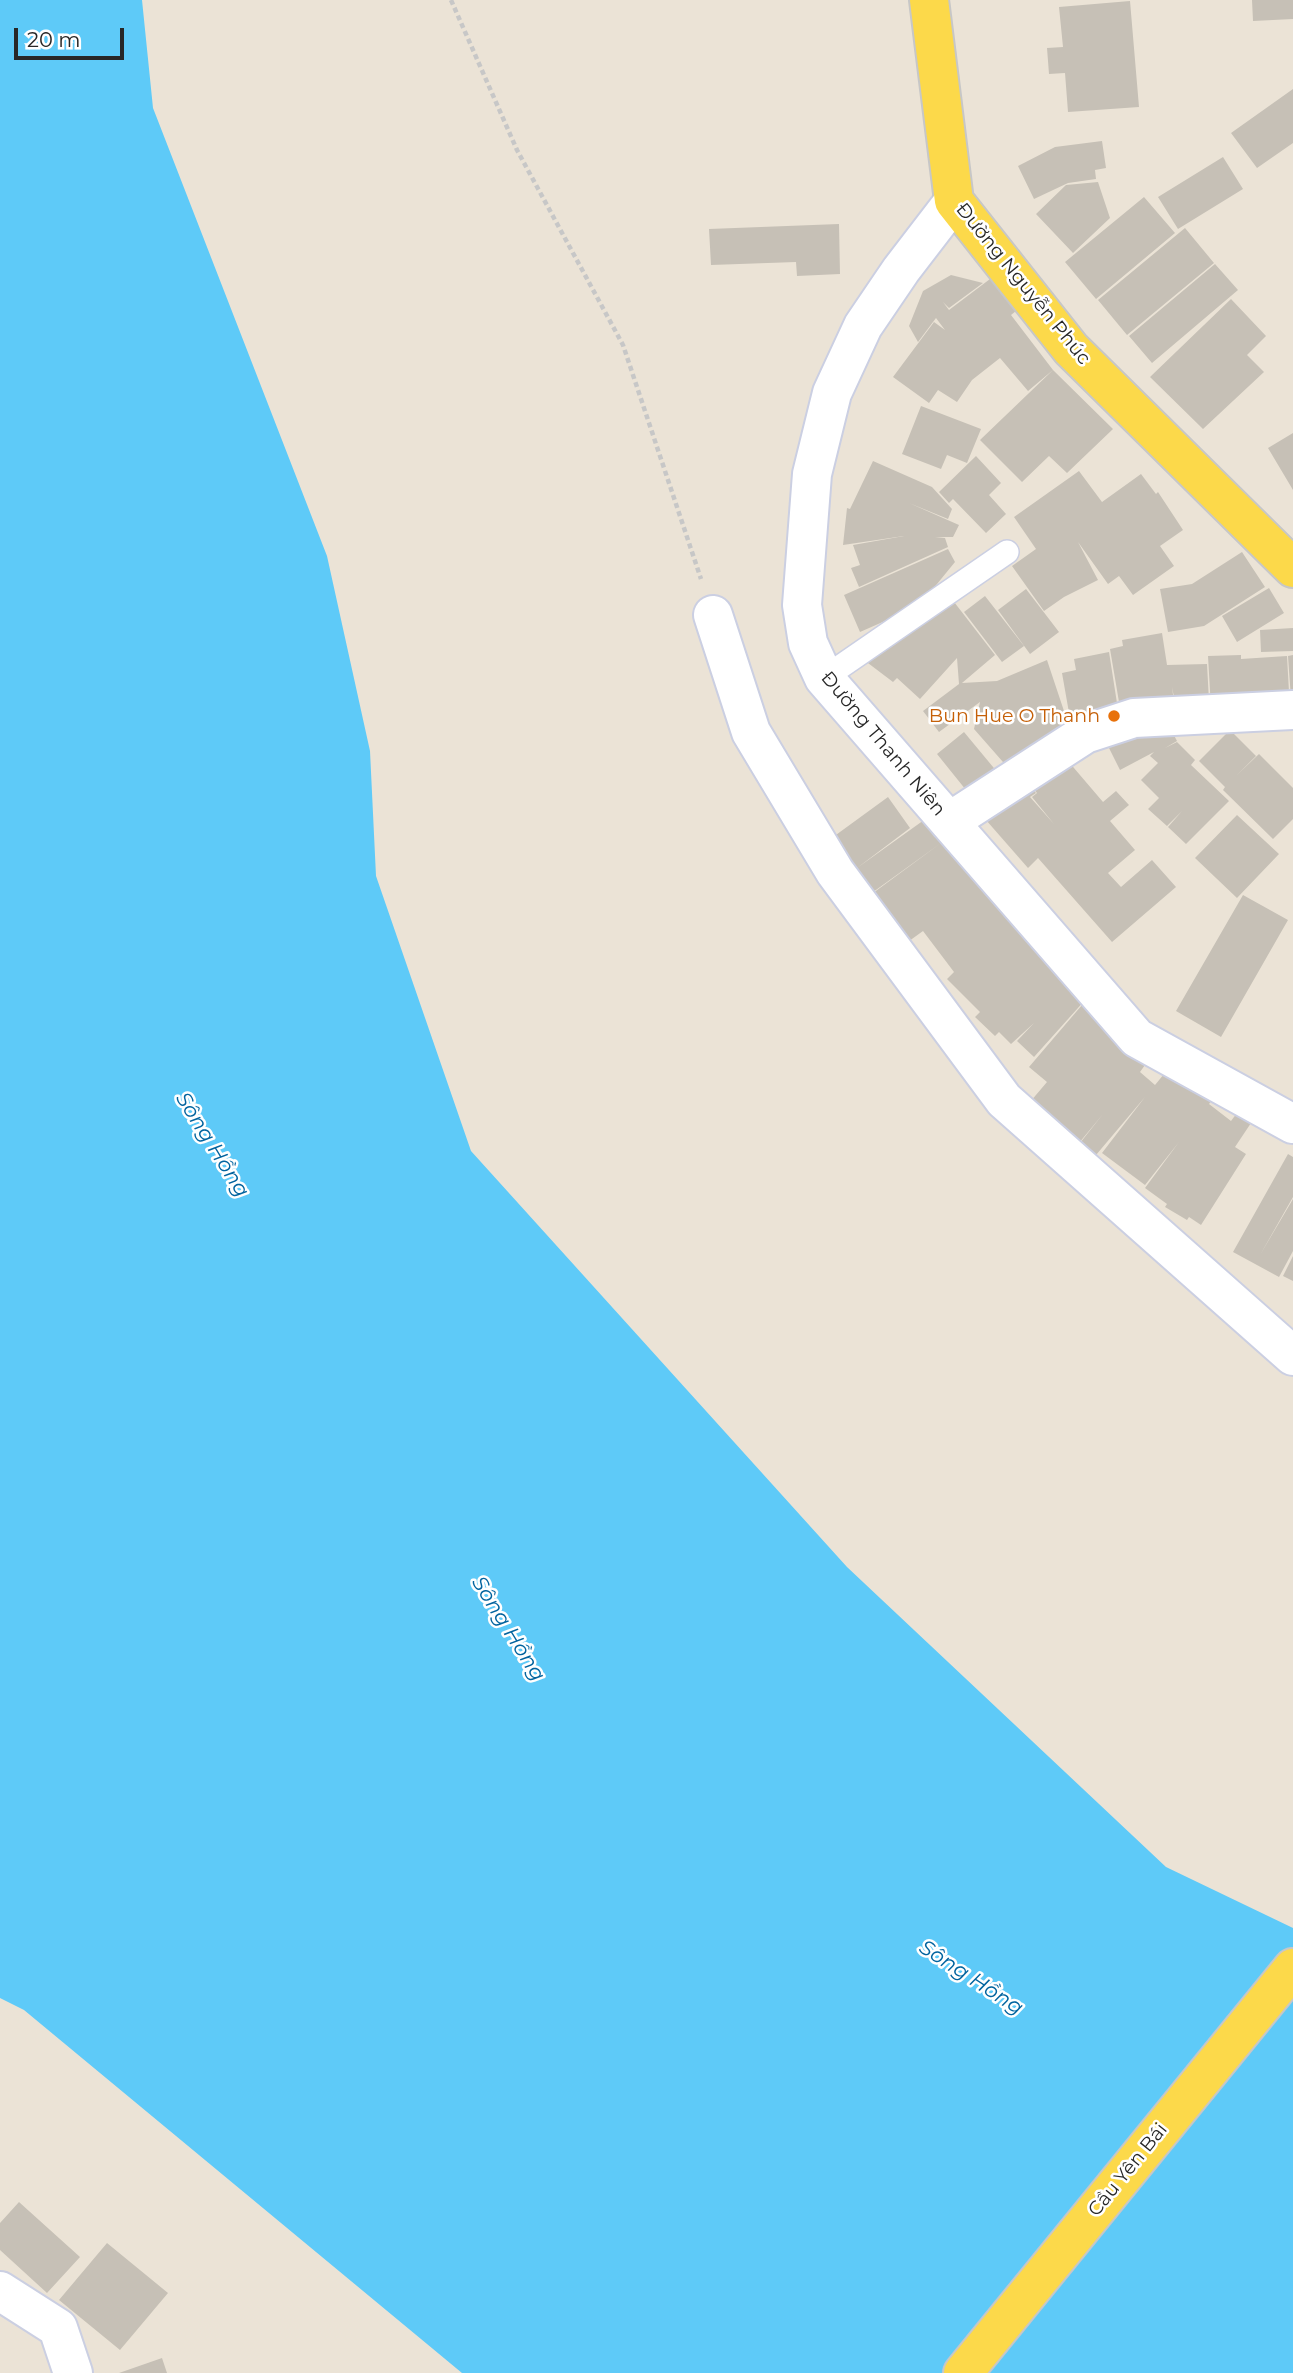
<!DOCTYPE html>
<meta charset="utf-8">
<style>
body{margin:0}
#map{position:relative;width:1293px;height:2373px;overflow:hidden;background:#ebe3d6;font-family:Montserrat,sans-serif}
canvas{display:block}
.scale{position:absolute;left:14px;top:28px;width:110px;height:32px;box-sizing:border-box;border:4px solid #272727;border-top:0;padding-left:9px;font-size:21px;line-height:24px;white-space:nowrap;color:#272727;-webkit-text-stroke:5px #fff;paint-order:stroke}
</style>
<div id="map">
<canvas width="1293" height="2373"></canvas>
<div class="scale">20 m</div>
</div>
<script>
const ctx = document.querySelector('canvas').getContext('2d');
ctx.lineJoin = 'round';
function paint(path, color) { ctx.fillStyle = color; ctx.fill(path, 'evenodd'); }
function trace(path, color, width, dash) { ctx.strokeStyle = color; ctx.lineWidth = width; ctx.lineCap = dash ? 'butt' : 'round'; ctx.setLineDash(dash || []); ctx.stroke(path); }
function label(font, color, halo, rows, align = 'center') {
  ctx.font = font + ' Montserrat,sans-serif'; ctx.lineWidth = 5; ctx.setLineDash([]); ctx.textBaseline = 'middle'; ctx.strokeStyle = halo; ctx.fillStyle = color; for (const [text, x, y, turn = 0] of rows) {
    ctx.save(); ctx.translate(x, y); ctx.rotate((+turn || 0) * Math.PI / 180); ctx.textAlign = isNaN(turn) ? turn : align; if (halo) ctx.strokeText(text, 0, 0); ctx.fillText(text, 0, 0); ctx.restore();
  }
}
const water = new Path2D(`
 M0,0H142L153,108L327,556L370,751L376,876L471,1151L847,1567L1166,1867L1293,1928V2373H462L24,2010L0,1998Z`);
const building = new Path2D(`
 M1252,0H1293V19L1253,21Z
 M1130,1L1139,107L1068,112L1065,73L1049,74L1047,48L1063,47L1059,7Z
 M1293,89V143L1257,168L1231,133Z
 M1102,141L1106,168L1095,170L1096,179L1068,183L1034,199L1018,166L1055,147Z
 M1223,157L1243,189L1178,229L1158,197Z
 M1098,182L1110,218L1073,253L1036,214L1066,185Z
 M1144,197L1175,233L1096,299L1065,262Z
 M839,224L840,274L797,276L796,262L711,265L709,229Z
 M1185,228L1214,263L1127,335L1098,300Z
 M1215,264L1238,290L1152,363L1129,336Z
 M951,275L983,283L949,308L943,302L949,310L990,279L1016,311L1011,315L1053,370L1028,391L1000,358L972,380L957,402L938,390L929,403L893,377L934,322L945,330L936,318L918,342L909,326L923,291Z
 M1231,299L1266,336L1247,355L1264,372L1203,429L1150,377Z
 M1053,370L1113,429L1067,473L1049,456L1022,482L980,440Z
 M921,406L981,429L967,463L947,455L941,469L902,454Z
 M1293,433V490L1268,448Z
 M976,456L1001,483L989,495L1006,514L986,533L953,499L949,503L939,492Z
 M873,461L932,487L952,509L948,519L909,503L959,525L953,537H935L945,538L948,547L859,587L851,568L860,565L853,545L904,536L843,545L847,508L850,509Z
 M1079,471L1102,502L1141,474L1156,494L1158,492L1183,530L1160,546L1174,566L1133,595L1119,576L1108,584L1078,542L1098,580L1064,597L1044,611L1012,566L1036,549L1014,517Z
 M948,549L955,562L919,606L860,632L844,595Z
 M1242,552L1265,587L1204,626L1168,632L1160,589L1192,584Z
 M1269,588L1284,613L1237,642L1222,616Z
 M1026,589L1059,632L1030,654L998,610Z
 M985,596L1024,646L1002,662L964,612Z
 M951,598L995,655L962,683L997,681L1047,660L1070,729L1010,770L974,729L980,702L939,732L923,711L959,684L957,658L920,699L897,678L893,682L864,660Z
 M1293,628V651L1261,652L1260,630Z
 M1162,633L1167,665L1207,664L1209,701L1175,702L1172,687L1174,702H1119L1110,649L1123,646L1122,640Z
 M1109,652L1119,716L1071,724L1062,673L1076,670L1074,659Z
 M1241,655V659L1287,656L1289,692L1211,708L1208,656Z
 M1293,655V699H1291L1288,656Z
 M1165,718L1177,741L1165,748L1177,742L1195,760L1191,765L1229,801L1186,844L1168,827L1182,811L1167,826L1148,809L1159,798L1141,780L1158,763L1150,756L1154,752L1120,770L1106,742Z
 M1230,730L1256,756L1237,775L1259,754L1293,788V819L1273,839L1223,790L1225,787L1199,761Z
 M964,732L998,773L970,795L937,754Z
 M1068,761L1103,802L1116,791L1129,805L1110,821L1135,850L1108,873L1121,887L1152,860L1176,887L1112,942L1038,858L1028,868L986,820L1028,784L1036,793L1030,797L1054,824L1032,797L1037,793L1030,785Z
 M888,797L910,828L857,868L931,815L1086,999L1034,1057L1017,1041L1034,1023L1011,1044L999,1032L995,1036L975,1017L980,1012L947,979L954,972L923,931L905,944L869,896L941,843L869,895L829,840Z
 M1237,815L1279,854L1237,898L1195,858Z
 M1243,895L1288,920L1221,1037L1176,1011Z
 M1088,998L1129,1052L1145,1065L1140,1072L1155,1085L1169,1068L1212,1100L1209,1104L1231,1121L1237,1113L1251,1123L1235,1147L1246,1154L1201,1225L1189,1217L1187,1220L1165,1207L1167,1204L1145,1188L1179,1142L1145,1185L1102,1153L1145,1097L1096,1155L1080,1143L1103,1114L1079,1143L1030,1102L1047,1082L1029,1067Z
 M1288,1154L1293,1157V1197L1260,1255L1293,1199V1251L1279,1277L1233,1252Z
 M1293,1256V1281L1283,1276Z
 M19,2202L80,2257L47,2293L0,2250V2223Z
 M107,2243L168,2293L120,2350L59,2300Z
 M162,2358L167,2373H119Z`);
const path = new Path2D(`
 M451,0L517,150L623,345L701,579`);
const lane = new Path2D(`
 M824,678L1007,552`);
const street = new Path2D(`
 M954,201L901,270L863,326L832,393L812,474L802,605L808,643L824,678L1137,1038L1293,1124
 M713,615L751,732L835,872L1004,1100L1293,1356
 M949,822L1085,734L1134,718L1293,710
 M0,2291L58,2328L73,2373`);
const primary = new Path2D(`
 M929,0L954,201L1071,349L1293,568
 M963,2373L1293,1968`);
const markers = [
 [1114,716,7,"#e8710a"]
];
const streetNames = [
 ["Đường Nguyễn Phúc",1023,284,51],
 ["Đường Thanh Niên",883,744,50],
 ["Cầu Yên Bái",1128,2170,-51]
];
const foodNames = [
 ["Bun Hue O Thanh",1100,716]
];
const waterNames = [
 ["Sông Hồng",212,1145,58],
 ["Sông Hồng",508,1629,58],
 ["Sông Hồng",971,1978,33]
];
paint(water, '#5ecaf8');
paint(building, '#c6c0b6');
trace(lane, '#cbcfe2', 26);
trace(street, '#cbcfe2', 42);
trace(primary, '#c7c7c7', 42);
trace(path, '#c7c7c7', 4.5, [5, 3.5]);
trace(lane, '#fff', 23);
trace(street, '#fff', 38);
trace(primary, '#fcd94a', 38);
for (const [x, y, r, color] of markers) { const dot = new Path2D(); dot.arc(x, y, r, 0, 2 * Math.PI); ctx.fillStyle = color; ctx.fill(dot); trace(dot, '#fff', 2.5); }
label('19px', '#272727', '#fff', streetNames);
label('19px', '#c56008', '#fff', foodNames, 'right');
label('italic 21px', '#02649f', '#fff', waterNames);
</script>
